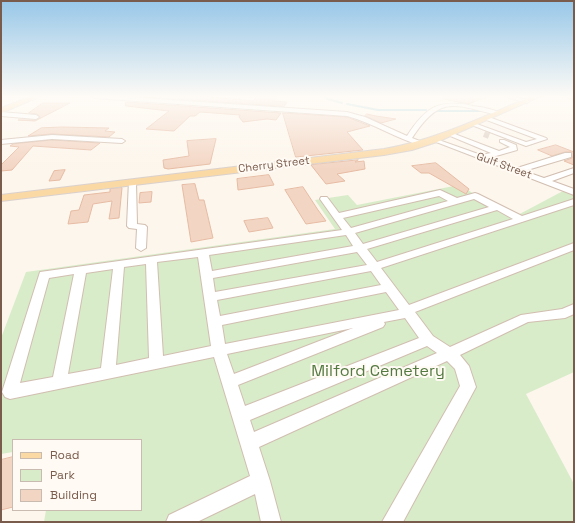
<!DOCTYPE html>
<style>
body{margin:0}
#map{position:relative;width:575px;height:523px;overflow:hidden;background:#fdf6ec;font-family:"Space Grotesk",sans-serif}
canvas{display:block}
.frame{position:absolute;inset:0;border:2px solid #7a5c4d;pointer-events:none}
.legend{position:absolute;left:12px;top:439px;width:130px;height:72px;box-sizing:border-box;background:#fffaf3;border:1px solid #cabbb1;margin:0;padding:5px 7px;list-style:none;font-size:12px;color:#7a5c4d}
.legend li{display:flex;align-items:center;gap:8px;height:20px}
.legend b{width:20px;border:1px solid #cabbb1}
</style>
<div id="map">
<canvas width="575" height="523"></canvas>
<div class="frame"></div>
<ul class="legend">
<li><b style="height:5px;background:#fbd9a5"></b>Road</li>
<li><b style="height:11px;background:#d8ecc9"></b>Park</li>
<li><b style="height:11px;background:#f3d5c3"></b>Building</li>
</ul>
</div>
<script>
const ctx = document.querySelector('canvas').getContext('2d');
ctx.lineJoin = 'round';
function paint(path, color) { ctx.fillStyle = color; ctx.fill(path, 'evenodd'); }
function trace(path, color, width, dash) { ctx.strokeStyle = color; ctx.lineWidth = width; ctx.lineCap = dash ? 'butt' : 'round'; ctx.setLineDash(dash || []); ctx.stroke(path); }
function label(font, color, halo, rows, align = 'center') {
  ctx.font = font + ' "Space Grotesk",sans-serif'; ctx.lineWidth = 4; ctx.setLineDash([]); ctx.textBaseline = 'middle'; ctx.strokeStyle = halo; ctx.fillStyle = color; for (const [text, x, y, turn = 0] of rows) {
    ctx.save(); ctx.translate(x, y); ctx.rotate((+turn || 0) * Math.PI / 180); ctx.textAlign = isNaN(turn) ? turn : align; if (halo) ctx.strokeText(text, 0, 0); ctx.fillText(text, 0, 0); ctx.restore();
  }
}
const green = new Path2D(`
 M459,185L514,217L563,191L574,195V372L526,394L574,484V522H44L46,510H141V440H13V452L1,454V338L26,272L335,229L315,200L348,195L357,205Z`);
const stream = new Path2D(`
 M325,96L328,99L342,103
 M347,104L378,110H426
 M436,111H481`);
const building = new Path2D(`
 M131,96H211L209,97L247,100H254L258,96L277,97L274,101L287,102L284,106Z
 M444,96H487V97L468,104L443,99Z
 M126,102L281,113L276,120L267,119L243,122L239,117L240,115L200,112L195,116H190L174,131L146,129L169,111L126,106Z
 M43,103H70L35,121L18,120H36L40,118V117L37,114L29,113Z
 M283,113L347,117L370,126L347,132L363,150L296,157Z
 M367,114L376,116L396,119L381,123L365,116Z
 M63,127L109,128L105,131L115,132L109,137L52,134L28,136L41,128Z
 M216,139L210,164L168,169L164,168L163,160L189,156L187,141Z
 M52,140L100,143L91,150L33,146L12,170L1,171V165L19,147L10,146L13,144Z
 M556,145L574,152V165L564,161L572,158L571,152H565L552,156L538,150Z
 M358,160L355,162L364,161L365,169L337,174L345,181L326,184L311,165Z
 M436,163L469,189L466,194L429,173H421L412,166Z
 M65,170L60,180L49,181L54,171Z
 M269,175L274,185L238,190L237,179Z
 M195,184L199,200H204L213,238L191,242L182,185Z
 M303,187L318,210L326,221L306,224L285,190Z
 M122,188L119,218L109,219L112,201L93,204L88,222L68,224L71,211L79,210L84,195L110,192V189Z
 M152,192L151,202L139,203L140,193Z
 M268,218L273,228L249,232L244,221Z
 M13,457V507L1,510V460Z`);
const minorTunnel = new Path2D(`
 M484,134L489,136`);
const minor = new Path2D(`
 M91,96H113L347,112L365,117L407,136C426,107 438,99 473,106C481,107 493,109 500,113L497,115C453,104 440,95 412,138L425,143V145L423,146C396,139 374,123 347,116L94,98Z
 M503,96H512L530,101L527,103Z
 M566,96H574V99L567,97Z
 M1,112L36,115L39,117L36,119L1,116Z
 M486,116L546,138L547,139L526,146L469,124L474,123L526,142L537,139L484,119V117Z
 M448,133H452L499,151L510,147L500,142V140H504L516,145L517,150L489,158L517,168L565,153H571V157L524,171L544,178L574,168V173L552,181L574,189V195L431,140L436,139L481,155L491,153L448,135Z
 M52,135L122,139L125,141L122,143L52,139L1,144V140Z
 M129,180H135L136,182L137,224L145,225L147,227L146,248L141,251L136,248L137,229L129,228L127,226Z
 M440,190L457,198L475,193L478,194L522,216L574,199V205L381,268L409,305L574,243V250L415,312L433,336L450,347L521,315L562,309L574,304V314L565,318L528,322L460,355L469,366L476,387L403,522H382L460,386L455,369L447,361L259,447L270,481L281,522H261L255,494L197,522H166L169,515L250,476L214,357L10,399L5,397L2,392L40,272L342,230L320,199L321,197H327L339,213ZM439,196L448,201L351,228L343,218ZM474,199L489,207L363,244L355,233ZM497,210L513,219L377,262L367,249ZM346,235L353,246L212,271L209,255ZM357,252L367,265L215,292L213,278ZM198,257L211,346L163,356L157,262ZM146,264L149,358L116,365L124,267ZM113,269L101,368L68,374L86,273ZM371,271L381,285L220,316L217,300ZM74,274L53,377L20,383L49,278ZM386,292L399,310L225,344L222,325ZM405,318L419,338L245,406L238,385L383,327L385,324L384,322ZM353,328L234,374L227,354ZM427,346L437,353L254,432L250,420Z`);
const major = new Path2D(`
 M33,96H41L1,113V108Z
 M533,96H541L437,142L412,150L384,155L1,201V195L384,149C436,140 484,116 533,96Z`);
const farStreetnames = [
 ["Cherry Street",274,165,-7],
 ["Gulf Street",504,166,20]
];
const nearParknames = [
 ["Milford Cemetery",378,372]
];
paint(green, '#d8ecc9');
trace(stream, '#a5d3da', 2);
paint(building, '#f3d5c3');
trace(building, '#e6bba3', 1);
trace(minorTunnel, '#dcd0c4', 6, [6, 3]);
trace(minor, '#d1beb0', 2);
trace(major, '#dad1cd', 2);
paint(minor, '#fff');
paint(major, '#fbd9a5');
const sky = ctx.createLinearGradient(0, 0, 0, 169);
sky.addColorStop(0, '#97c7e8');
sky.addColorStop(0.57, '#fefbf6');
sky.addColorStop(1, '#fefbf600');
ctx.fillStyle = sky;
ctx.fillRect(0, 0, 575, 169);
label('11px', '#7a5c4d', '#fffaf3', farStreetnames);
label('16px', '#537a41', '#fffaf3', nearParknames);
</script>
